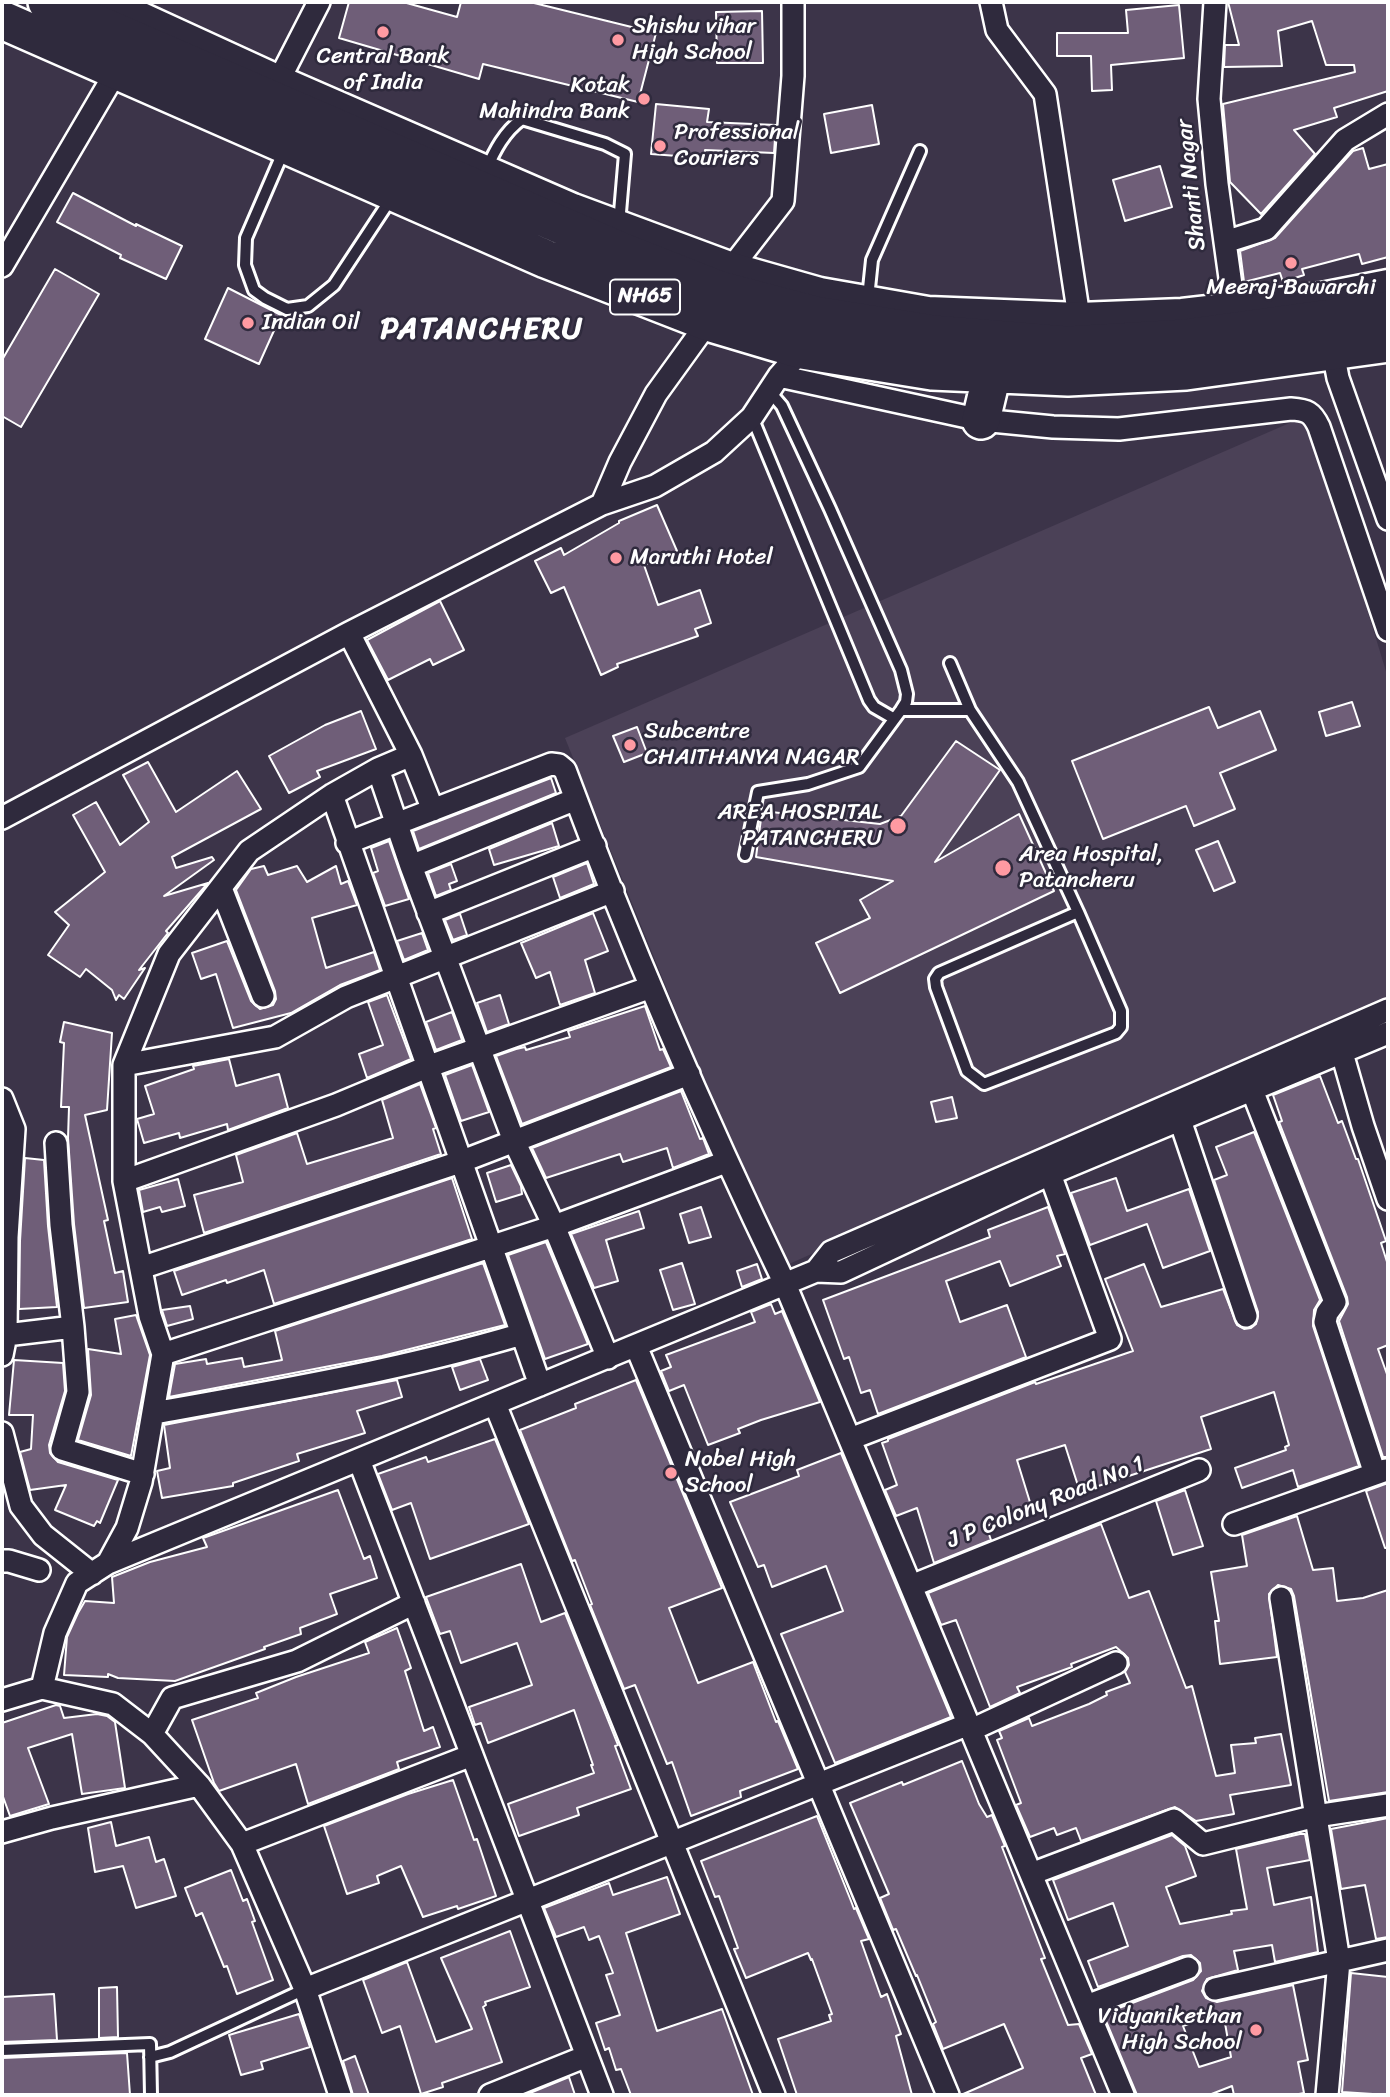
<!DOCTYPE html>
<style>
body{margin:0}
#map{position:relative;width:1390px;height:2097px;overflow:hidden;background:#3c3449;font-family:Sriracha,sans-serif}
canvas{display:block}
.frame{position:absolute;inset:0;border:4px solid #fff;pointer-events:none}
</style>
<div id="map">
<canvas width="1390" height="2097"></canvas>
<div class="frame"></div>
</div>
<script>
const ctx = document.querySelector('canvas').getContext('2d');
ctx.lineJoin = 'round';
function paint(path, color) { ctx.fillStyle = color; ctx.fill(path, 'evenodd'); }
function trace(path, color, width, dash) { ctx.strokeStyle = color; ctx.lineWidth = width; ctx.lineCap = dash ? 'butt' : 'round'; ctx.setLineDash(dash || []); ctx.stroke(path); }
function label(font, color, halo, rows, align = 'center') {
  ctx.font = font + ' Sriracha,sans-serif'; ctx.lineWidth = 5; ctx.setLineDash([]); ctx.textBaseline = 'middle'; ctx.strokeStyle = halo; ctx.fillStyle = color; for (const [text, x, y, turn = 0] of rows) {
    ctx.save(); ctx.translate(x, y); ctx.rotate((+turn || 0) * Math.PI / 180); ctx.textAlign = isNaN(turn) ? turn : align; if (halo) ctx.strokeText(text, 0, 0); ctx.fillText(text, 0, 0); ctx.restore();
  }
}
const built = new Path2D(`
 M1308,415L1388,678V998L780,1268L565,738Z`);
const building = new Path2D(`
 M349,2H403L457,17L461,2H530L656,33L638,102L483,64L479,79L339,38Z
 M1228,2H1388V91L1334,108L1337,117L1294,130L1315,154L1261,214L1230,182L1223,104L1355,72L1354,65H1326L1312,21L1278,31L1282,66L1224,67L1225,45H1239Z
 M1179,5L1184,58L1111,65L1112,90L1092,91L1091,56H1057V33H1128L1126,10Z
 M762,11L763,63H717L716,12Z
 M656,104L709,109L707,122L776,125L774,153L705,150L704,158L651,154Z
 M872,105L879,144L831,153L824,114Z
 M1363,148L1369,169L1388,164V257L1362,264L1359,254L1302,269L1304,275L1283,282L1280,273L1244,282L1240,251L1275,238L1353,151Z
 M1160,166L1172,207L1125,221L1113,180Z
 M73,193L136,226V224L182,246L166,279L120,258L121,255L57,222Z
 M55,269L99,294L21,427L2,416V360Z
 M228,288L281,315L259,364L205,339Z
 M657,505L677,551L644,565L658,605L700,590L711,623L695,629L698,636L617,664L618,667L601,675L564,587L551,593L535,561L561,548L564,555L619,523V521Z
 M440,601L464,650L433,665L430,659L388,680L367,640Z
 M1352,702L1360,726L1326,736L1319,712Z
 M1209,707L1218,728L1260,711L1276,750L1220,773L1235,809L1194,826L1186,806L1103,839L1072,761Z
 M361,711L376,749L317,771L320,777L289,793L269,756L325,725Z
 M637,727L647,753L624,762L613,736Z
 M956,741L1000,770L935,862L1019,814L1054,891L840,993L816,943L870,918L860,900L893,881L756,857L762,811L880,824L901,816Z
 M148,762L176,812L237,771L261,809L172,857L176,868L212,857L214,860L164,896L208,883L166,931L168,933L139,970L145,968L124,999L119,995L116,1000L112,990L86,969L80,977L48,955L69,925L55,912L105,872L73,815L96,802L120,845L149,822L123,775Z
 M551,778L556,793L419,849L413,831Z
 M552,823L559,846L494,865L489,849Z
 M389,841L409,899L385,906L373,873L378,871L371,848Z
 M1218,841L1235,882L1214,891L1196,850Z
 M587,863L594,884L560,898L553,877Z
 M451,864L457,881L449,884L451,890L436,896L428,873Z
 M264,866L268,875L297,866L307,882L336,866L341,884L348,881L357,905L312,918L326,968L374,952L380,970L340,985L291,1013L233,1028L216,974L201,979L192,953L227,941L251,1001L260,1009L273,1005L276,999L275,991L236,890L251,869Z
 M593,913L608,951L585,960L595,993L560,1005L550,972L536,978L521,943Z
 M460,914L467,935L453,940L445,920Z
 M422,933L428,950L404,960L397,941Z
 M387,995L411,1059L367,1078L359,1054L383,1045L368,1002Z
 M500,995L509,1024L487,1032L477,1003Z
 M645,1006L660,1050L663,1049L671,1067L522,1124L496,1056L516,1049L525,1047L526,1050L570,1037L568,1031Z
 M452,1012L462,1040L436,1050L426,1022Z
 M64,1022L112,1033L107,1110L85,1115L108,1220L104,1221L115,1273L123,1271L128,1302L84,1308L74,1224L68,1138L69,1107H61L64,1043L60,1042Z
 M229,1059L236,1086L279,1074L288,1108L228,1130L227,1124L180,1138L179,1133L144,1143L137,1119L154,1114L145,1086L194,1069L193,1066Z
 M472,1065L489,1112L461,1121L445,1075Z
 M1320,1076L1338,1123L1342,1121L1356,1159H1358L1386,1241L1381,1243L1388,1265V1345L1378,1349L1388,1377V1457H1383L1339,1321L1348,1304L1347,1297L1279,1122L1282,1121L1273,1095Z
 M420,1084L436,1128L433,1129L441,1154L204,1233L194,1195L243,1182L236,1155L297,1133L307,1164L393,1138L382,1100Z
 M681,1091L700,1139L703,1138L709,1154L673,1168L667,1148L623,1162L620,1154L546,1178L532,1148Z
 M952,1097L957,1118L936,1122L931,1102Z
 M1254,1132L1320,1300L1314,1310L1313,1326L1359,1466L1298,1487L1293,1470L1242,1488L1235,1468L1286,1450L1285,1447L1289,1445L1274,1392L1201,1417L1211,1449L1080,1492L1065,1445L1017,1460L1033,1512L986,1526L991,1540L934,1563L917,1508L896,1516L885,1490L897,1485L882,1443L888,1441V1439L1035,1382L1036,1384L1133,1351L1105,1279L1144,1264L1161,1307L1223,1289L1237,1325L1244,1329L1251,1328L1256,1324L1258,1312L1214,1180L1227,1175L1216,1147Z
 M25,1158L44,1160L48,1226L57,1307L19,1309L20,1241Z
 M511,1165L521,1186L522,1194L496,1202L487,1173Z
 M452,1178L472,1239L274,1304L264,1270L227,1283L226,1280L182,1295L174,1271Z
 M1116,1178L1127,1211L1189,1189L1210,1251L1163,1268L1147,1224L1090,1245L1071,1193Z
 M178,1179L185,1206L162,1212L160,1207L143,1212L139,1190Z
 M701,1207L711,1237L689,1243L680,1214Z
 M1048,1207L1065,1254L1057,1256L1061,1266L1010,1286L1000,1261L946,1281L960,1322L1007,1305L1026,1357L878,1414L870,1390L861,1393L849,1357L844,1359L823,1300L990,1237L988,1230Z
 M639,1211L644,1228L606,1240L618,1281L594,1288L571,1234Z
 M546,1242L588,1344L545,1359L508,1255Z
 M483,1263L505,1325L382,1356L169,1397L175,1364L206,1359L207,1364L242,1358L244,1367L282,1360L275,1331Z
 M682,1263L695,1304L673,1310L660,1270Z
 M757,1264L762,1279L742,1287L737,1271Z
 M771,1304L775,1314L782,1311L820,1402L761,1420L738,1429L740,1433L708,1445L684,1385L669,1391L661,1371L671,1367L666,1355L755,1322L751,1312Z
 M190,1306L193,1319L167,1326L162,1310Z
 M136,1315L150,1355L131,1456L78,1440L91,1395L88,1349L121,1354L115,1319Z
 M480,1359L488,1380L460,1390L452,1367Z
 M14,1360L63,1363L65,1391L49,1445L50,1453L58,1462L118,1480L100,1523L97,1521L94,1526L55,1510L66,1485L30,1490L20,1452L31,1449L33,1415H9Z
 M397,1380L402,1397L357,1411L365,1433L297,1454L299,1461L233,1483V1486L162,1498L157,1471L170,1468L164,1425Z
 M636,1380L722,1588L669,1608L698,1683L753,1662L776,1722L778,1721L798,1769L740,1791L741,1797L691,1816L672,1762L667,1764L635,1685L624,1689L590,1605L592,1604L575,1560L572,1561L520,1430L576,1408L575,1404Z
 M495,1439L529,1524L430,1559L411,1503L392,1510L378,1474L426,1457L428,1462Z
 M841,1453L951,1717L835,1763L781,1634L843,1611L826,1566L772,1587L764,1565L758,1567L730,1502L799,1476L797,1470Z
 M1388,1483V1548H1385L1366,1491Z
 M338,1490L364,1559L370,1556L377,1578L330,1594L337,1614L300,1628L301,1634L264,1647L265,1649L175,1681L118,1678L108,1674V1677L64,1675L67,1637L78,1613L85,1601L114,1603L112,1577L150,1562L207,1547L203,1538Z
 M1185,1490L1203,1546L1173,1555L1156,1501Z
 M1297,1516L1313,1570L1333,1568L1337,1601L1363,1598L1388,1590V1792L1329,1801L1294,1596L1291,1589L1278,1585L1269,1594L1277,1657L1220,1664L1215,1621H1219L1211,1572L1247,1566L1242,1535Z
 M1101,1524L1129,1598L1149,1591L1186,1688L1192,1686L1216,1776L1235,1773L1231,1745L1256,1743L1255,1738L1281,1734L1291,1785L1230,1795L1234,1814L1196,1821L1175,1807L1081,1841L1076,1828L1057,1835L1054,1828L1030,1837L1016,1805L1021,1803L997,1740L1002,1738L999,1731L1029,1718L1032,1726L1089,1704L1107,1695L1106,1692L1130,1683L1125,1672L1129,1665L1128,1658L1116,1647L1071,1664L1072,1667L1017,1687L1020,1693L990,1707L956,1620L941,1625L928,1593Z
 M521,1564L541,1622L565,1613L618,1745L615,1746L631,1789L577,1808L579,1815L519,1836L508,1804L594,1773L591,1765H593L574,1710L488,1743L481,1723L475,1725L469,1707L532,1685L517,1643L461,1663L450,1631L440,1634L426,1597Z
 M397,1628L411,1668L405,1671L424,1731L433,1727L440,1747L397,1762L399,1769L308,1804L296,1764L219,1791L214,1783L192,1720L258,1698L256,1693L296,1677L369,1653L365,1642Z
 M56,1705L60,1706L64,1718L97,1714L107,1716L115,1722L125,1788L82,1794L72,1734L28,1748L49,1804L10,1816L2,1794V1723Z
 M962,1761L979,1804L987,1817L992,1815L1005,1846L1002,1847L1045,1958L1041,1959L1068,2025L1079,2024L1092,2054L1081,2058L1096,2095H961L1023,2068L1004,2024L943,2049L933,2024L936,2022L917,1975L916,1976L896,1929L893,1930L880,1898L889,1894L850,1803L902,1782L903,1785Z
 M453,1780L474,1840L477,1839L496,1896L458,1909L457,1906L423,1917L401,1866L377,1876L379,1883L347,1894L324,1826L408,1794Z
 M817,1816L851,1901L854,1909L856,1908L869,1939L861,1941L881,1997L887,1994L901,2034L896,2036L912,2095H797L778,2039L831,2021L829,2015L832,2014L812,1959L811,1960L808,1953L746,1978L734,1949L738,1948L719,1896L715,1897L701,1861Z
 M1388,1818V1937L1376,1939L1365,1885L1341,1889L1331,1829Z
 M111,1822L116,1846L149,1837L156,1862L164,1859L176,1896L136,1908L123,1866L95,1872L88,1828Z
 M1300,1834H1305L1310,1860L1267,1868L1274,1905L1311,1897L1318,1952L1275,1962L1272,1945L1234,1951L1238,1970L1207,1979L1202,1991L1206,1998L1217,2002L1293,1985L1308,2060L1298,2062L1304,2093L1294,2095H1234L1232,2086L1209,2095H1137L1103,2014L1193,1980L1201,1971L1200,1963L1191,1955L1183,1956L1098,1987L1088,1961L1128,1946L1113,1903L1068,1920L1053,1880L1172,1835L1185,1846L1196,1876L1166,1887L1180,1924L1232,1914L1231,1911L1247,1909L1236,1849ZM1223,2012L1231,2057L1199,2067L1183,2026Z
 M231,1870L243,1901L247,1899L255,1921L252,1922L273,1980L237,1994L227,1966L224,1967L202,1913L196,1916L185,1888Z
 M667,1877L680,1914L626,1933L657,2031L722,2009L753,2095H631L621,2069L616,2070L609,2048L605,2050L596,2023L620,2015L606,1975L613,1973L599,1936L589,1940L584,1927L556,1937L544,1908L609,1883L613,1895Z
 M510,1931L530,1987L485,2002L486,2005L483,2007L502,2062L442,2083L443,2087L421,2094L400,2026L382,2033L363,1980L407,1962L436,2042L472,2029L441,1958Z
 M1351,1973L1388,1977V2095L1342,2092Z
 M117,1987L118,2037L99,2038V1988Z
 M54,1994L57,2040L2,2042V1997Z
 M299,2014L310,2047L261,2062L263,2069L241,2075L229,2035Z
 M127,2053L130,2095H2V2058Z
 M355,2056L369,2095H353L343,2061Z
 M569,2077L575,2095H525Z`);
const lane = new Path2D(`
 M284,150L246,238L245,265L254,290L265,298L287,309L308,306L334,285L392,197
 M486,170C495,150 504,132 522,119L605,144L625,154L619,224
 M868,298L872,260L920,151
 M752,417L869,700L874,707L893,718
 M950,663L970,710
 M901,710H970L1018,782L1078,912L1121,1011V1027L1116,1033L984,1084L967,1071L936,987L935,979L939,973L1078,912
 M745,855L758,792L808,784L859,767L901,710L906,702L907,694L901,670L830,509L782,406L770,392
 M2,2050L150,2044L151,2095
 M150,2057L170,2052L305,1989`);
const street = new Path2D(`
 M991,2L997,30L1045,94L1079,317
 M1215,2L1209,99L1217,184L1234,307
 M279,80L319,2
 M1225,242L1266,229L1345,140L1388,114
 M2,266L117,70
 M732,267L783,201L793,76V2
 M1333,352L1338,378L1388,519
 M779,376L981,420L1053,427L1119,429L1291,409C1307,410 1312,412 1319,427L1388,630
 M602,504L620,462L656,394L708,322
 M349,633L411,755L378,769L411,866
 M411,755L433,810
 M332,795L540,1385
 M576,799L411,866L514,1141L554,1226L608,1358
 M2,818L349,633L602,504L655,486L714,452L752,417L779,376L802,350
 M347,843L551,764L559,765L565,770C630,945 704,1116 785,1284L1123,2095
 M221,888L263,996
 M428,913L595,846
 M1342,1053L1363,1126L1388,1199
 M124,1065L275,1037L346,997L613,891
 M1252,1090L1335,1302L1327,1313L1325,1322L1375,1474
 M2,1099L14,1129L7,1237L6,1335L2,1355
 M1180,1120L1246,1316
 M56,1143L61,1225L73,1327L78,1392L62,1449L143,1474
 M124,1181L336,1105L427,1067L651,987
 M141,1268L460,1162L689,1074
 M816,1271L831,1252L1388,1010
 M6,1335L73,1327
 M636,1346L948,2095
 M163,1354L554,1226L726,1162
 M495,1404L774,2095
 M154,1413C278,1391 401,1370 522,1334
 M2,1433L21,1506L43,1535L92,1574
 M850,1439L1110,1339L1050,1174
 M359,1460L602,2095
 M1234,1524L1386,1470
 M2,1561H9L39,1570
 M108,1563L127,1528L141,1482L163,1354L150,1316L124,1181V1065L169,954L249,851L332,795L378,769
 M911,1586L1199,1470
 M1281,1598L1339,1961L1327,2095
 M42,1688L55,1633L77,1583L108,1563L816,1271L841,1272L1050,1174L1388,1033
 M2,1700L42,1688L113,1704L152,1734L199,1785L242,1844L305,1989L340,2095
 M971,1730L1116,1663
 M152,1734L172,1698L297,1661L414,1603
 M2,1832L52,1818L199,1785
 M242,1844L472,1755
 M1031,1874L1174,1820L1203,1844L1316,1816L1388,1805
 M305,1989L969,1724
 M1215,1989L1388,1950
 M1086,2006L1188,1968
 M490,2095L587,2056`);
const secondary = new Path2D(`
 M109,2L279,80L573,208L732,267L820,292L928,311L1079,317L1182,313L1322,297L1388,284`);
const highway = new Path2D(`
 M47,2L621,251L720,290L815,315L934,334L1067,345L1184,338L1388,310
 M2,20L546,259L708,322L802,350L932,371L1068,377L1186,371L1388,343
 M981,420L992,374`);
const markers = [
 [383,32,7,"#ff9aa2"],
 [618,40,7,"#ff9aa2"],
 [644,99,7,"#ff9aa2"],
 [660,146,7,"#ff9aa2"],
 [1291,263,7,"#ff9aa2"],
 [248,323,7,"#ff9aa2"],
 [616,558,7,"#ff9aa2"],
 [630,745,7,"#ff9aa2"],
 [898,826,9,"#ff9aa2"],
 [1003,868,9,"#ff9aa2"],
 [671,1473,7,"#ff9aa2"],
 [1256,2030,7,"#ff9aa2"]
];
const shields = [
 [645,297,70]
];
const shieldNames = [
 ["NH65",645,297]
];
const poiNames = [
 ["Shishu vihar",632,27],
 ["High School",632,53],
 ["Central Bank",383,57,"center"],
 ["of India",383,83,"center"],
 ["Kotak",630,86,"right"],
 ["Mahindra Bank",630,112,"right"],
 ["Professional",674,133],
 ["Couriers",674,159],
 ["Meeraj Bawarchi",1291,288,"center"],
 ["Indian Oil",262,323],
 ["Maruthi Hotel",630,558],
 ["Subcentre",644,732],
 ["CHAITHANYA NAGAR",644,758],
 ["AREA HOSPITAL",882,813,"right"],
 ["PATANCHERU",882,839,"right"],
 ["Area Hospital,",1019,855],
 ["Patancheru",1019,881],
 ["Nobel High",685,1460],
 ["School",685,1486],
 ["Vidyanikethan",1242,2017,"right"],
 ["High School",1242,2043,"right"]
];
const streetNames = [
 ["Shanti Nagar",1192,185,-96],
 ["J P Colony Road No 1",1046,1503,-22]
];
const districtNames = [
 ["PATANCHERU",482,330]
];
paint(built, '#4b4157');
paint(building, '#6f5e78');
trace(building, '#fff', 2);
trace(lane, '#fff', 16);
trace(street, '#fff', 26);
trace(secondary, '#fff', 33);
trace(highway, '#fff', 42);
trace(lane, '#2f2a3d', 10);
trace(street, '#2f2a3d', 21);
trace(secondary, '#2f2a3d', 28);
trace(highway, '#2f2a3d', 37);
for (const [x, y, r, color] of markers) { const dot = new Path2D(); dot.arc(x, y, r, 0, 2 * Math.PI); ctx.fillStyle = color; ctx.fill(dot); trace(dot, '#2f2a3d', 2.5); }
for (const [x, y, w] of shields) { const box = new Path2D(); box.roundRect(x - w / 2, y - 17.5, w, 35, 5); ctx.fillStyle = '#2f2a3d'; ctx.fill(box); trace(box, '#fff', 2); }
label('bold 21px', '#fff', null, shieldNames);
label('23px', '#fff', '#2f2a3d', poiNames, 'left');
label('23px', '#fff', '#2f2a3d', streetNames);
ctx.letterSpacing = '2px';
label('bold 30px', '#fff', '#2f2a3d', districtNames);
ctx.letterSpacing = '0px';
</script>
